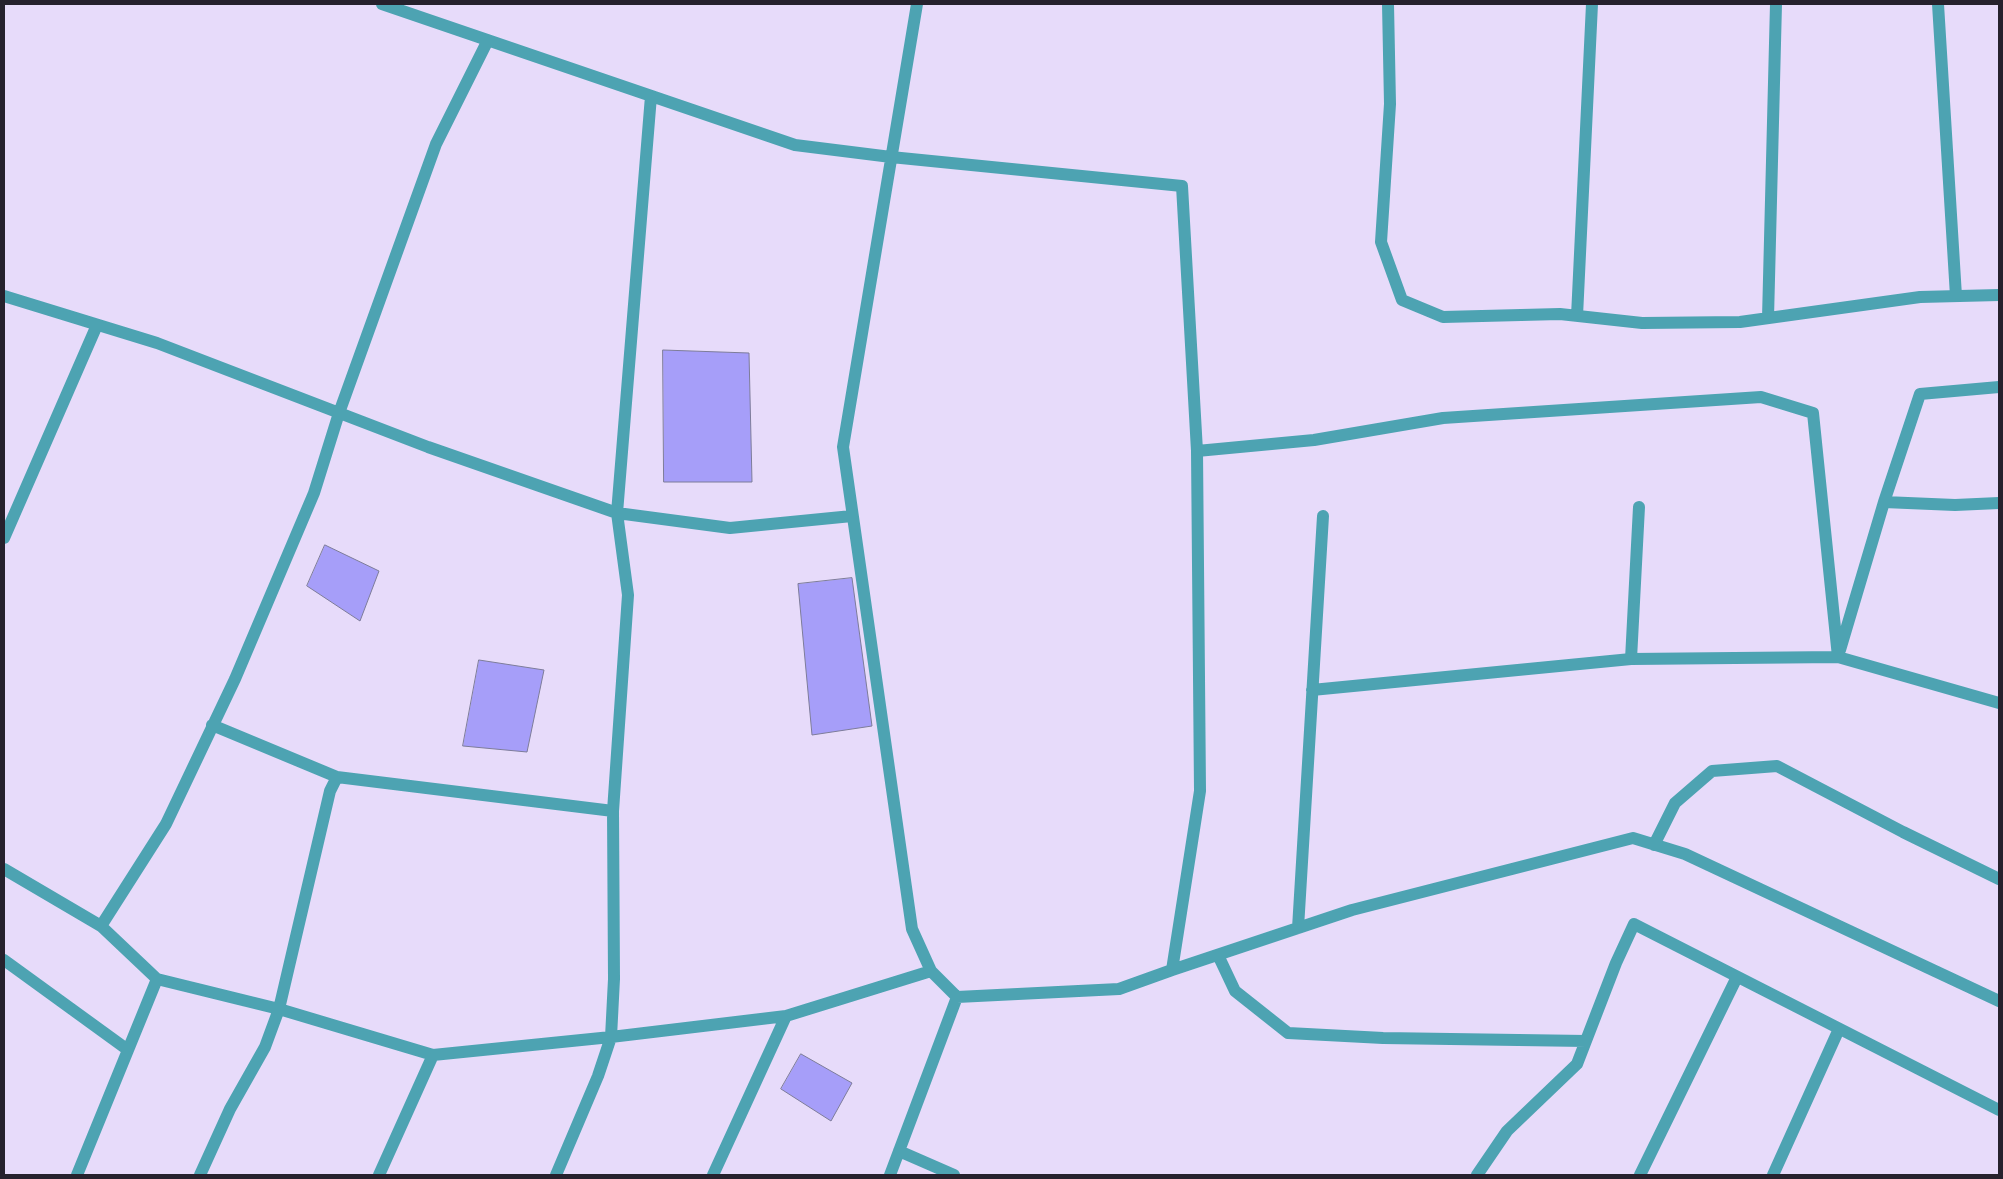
<!DOCTYPE html>
<style>
body{margin:0}
#map{position:relative;width:2003px;height:1179px;overflow:hidden;background:#e7dbfa;font-family:"Zilla Slab",serif}
canvas{display:block}
.frame{position:absolute;inset:0;border:5px solid #26212d;pointer-events:none}
</style>
<div id="map">
<canvas width="2003" height="1179"></canvas>
<div class="frame"></div>
</div>
<script>
const ctx = document.querySelector('canvas').getContext('2d');
ctx.lineJoin = 'round';
function paint(path, color) { ctx.fillStyle = color; ctx.fill(path, 'evenodd'); }
function trace(path, color, width, dash) { ctx.strokeStyle = color; ctx.lineWidth = width; ctx.lineCap = dash ? 'butt' : 'round'; ctx.setLineDash(dash || []); ctx.stroke(path); }
const building = new Path2D(`
 M663,350L749,353L752,482H664Z
 M325,545L379,571L360,621L307,586Z
 M852,578L872,726L812,735L798,584Z
 M479,660L544,670L527,752L463,746Z
 M801,1054L852,1083L831,1121L781,1089Z`);
const minor = new Path2D(`
 M382,4L795,145L891,157L1182,186L1197,451L1200,791L1172,970L1119,989L957,997
 M1388,4L1390,104L1381,242L1402,300L1443,317L1560,314L1642,323L1740,322L1920,297L1999,295
 M1938,4L1956,296
 M4,296L157,343L428,447L617,513L730,528L852,516
 M1577,316L1592,4
 M1768,318L1776,4
 M1197,451L1314,440L1443,418L1761,397L1813,413L1838,657
 M1884,502L1955,505L1999,503
 M4,538L97,325
 M1840,650L1884,502L1920,394L1999,387
 M1631,659L1639,507
 M1312,690L1631,659L1838,657L1999,703
 M212,725L337,777L613,811
 M1654,845L1675,803L1712,771L1777,766L1903,832L1999,879
 M4,869L101,926
 M1298,928L1323,516
 M1218,955L1235,991L1288,1033L1383,1038L1586,1041
 M4,960L128,1050
 M1172,970L1352,910L1633,838L1685,854L1999,1001
 M157,979L279,1009L433,1055L611,1037L786,1016L931,971
 M899,1151L954,1175
 M77,1175L157,979L101,926L166,824L235,679L314,493L339,413L436,144L488,40
 M200,1175L230,1109L265,1047L279,1009L330,791L337,777
 M379,1175L433,1055
 M556,1175L598,1076L611,1037L614,979L613,811L628,595L617,513L651,96
 M713,1175L786,1016
 M890,1175L957,997L931,971L912,929L843,447L917,4
 M1477,1175L1507,1131L1577,1064L1616,963L1634,924L1999,1110
 M1640,1175L1737,977
 M1773,1175L1839,1029`);
paint(building, '#a69ef9');
trace(building, '#7d7c99', 1);
trace(minor, '#4da3b2', 12);
</script>
